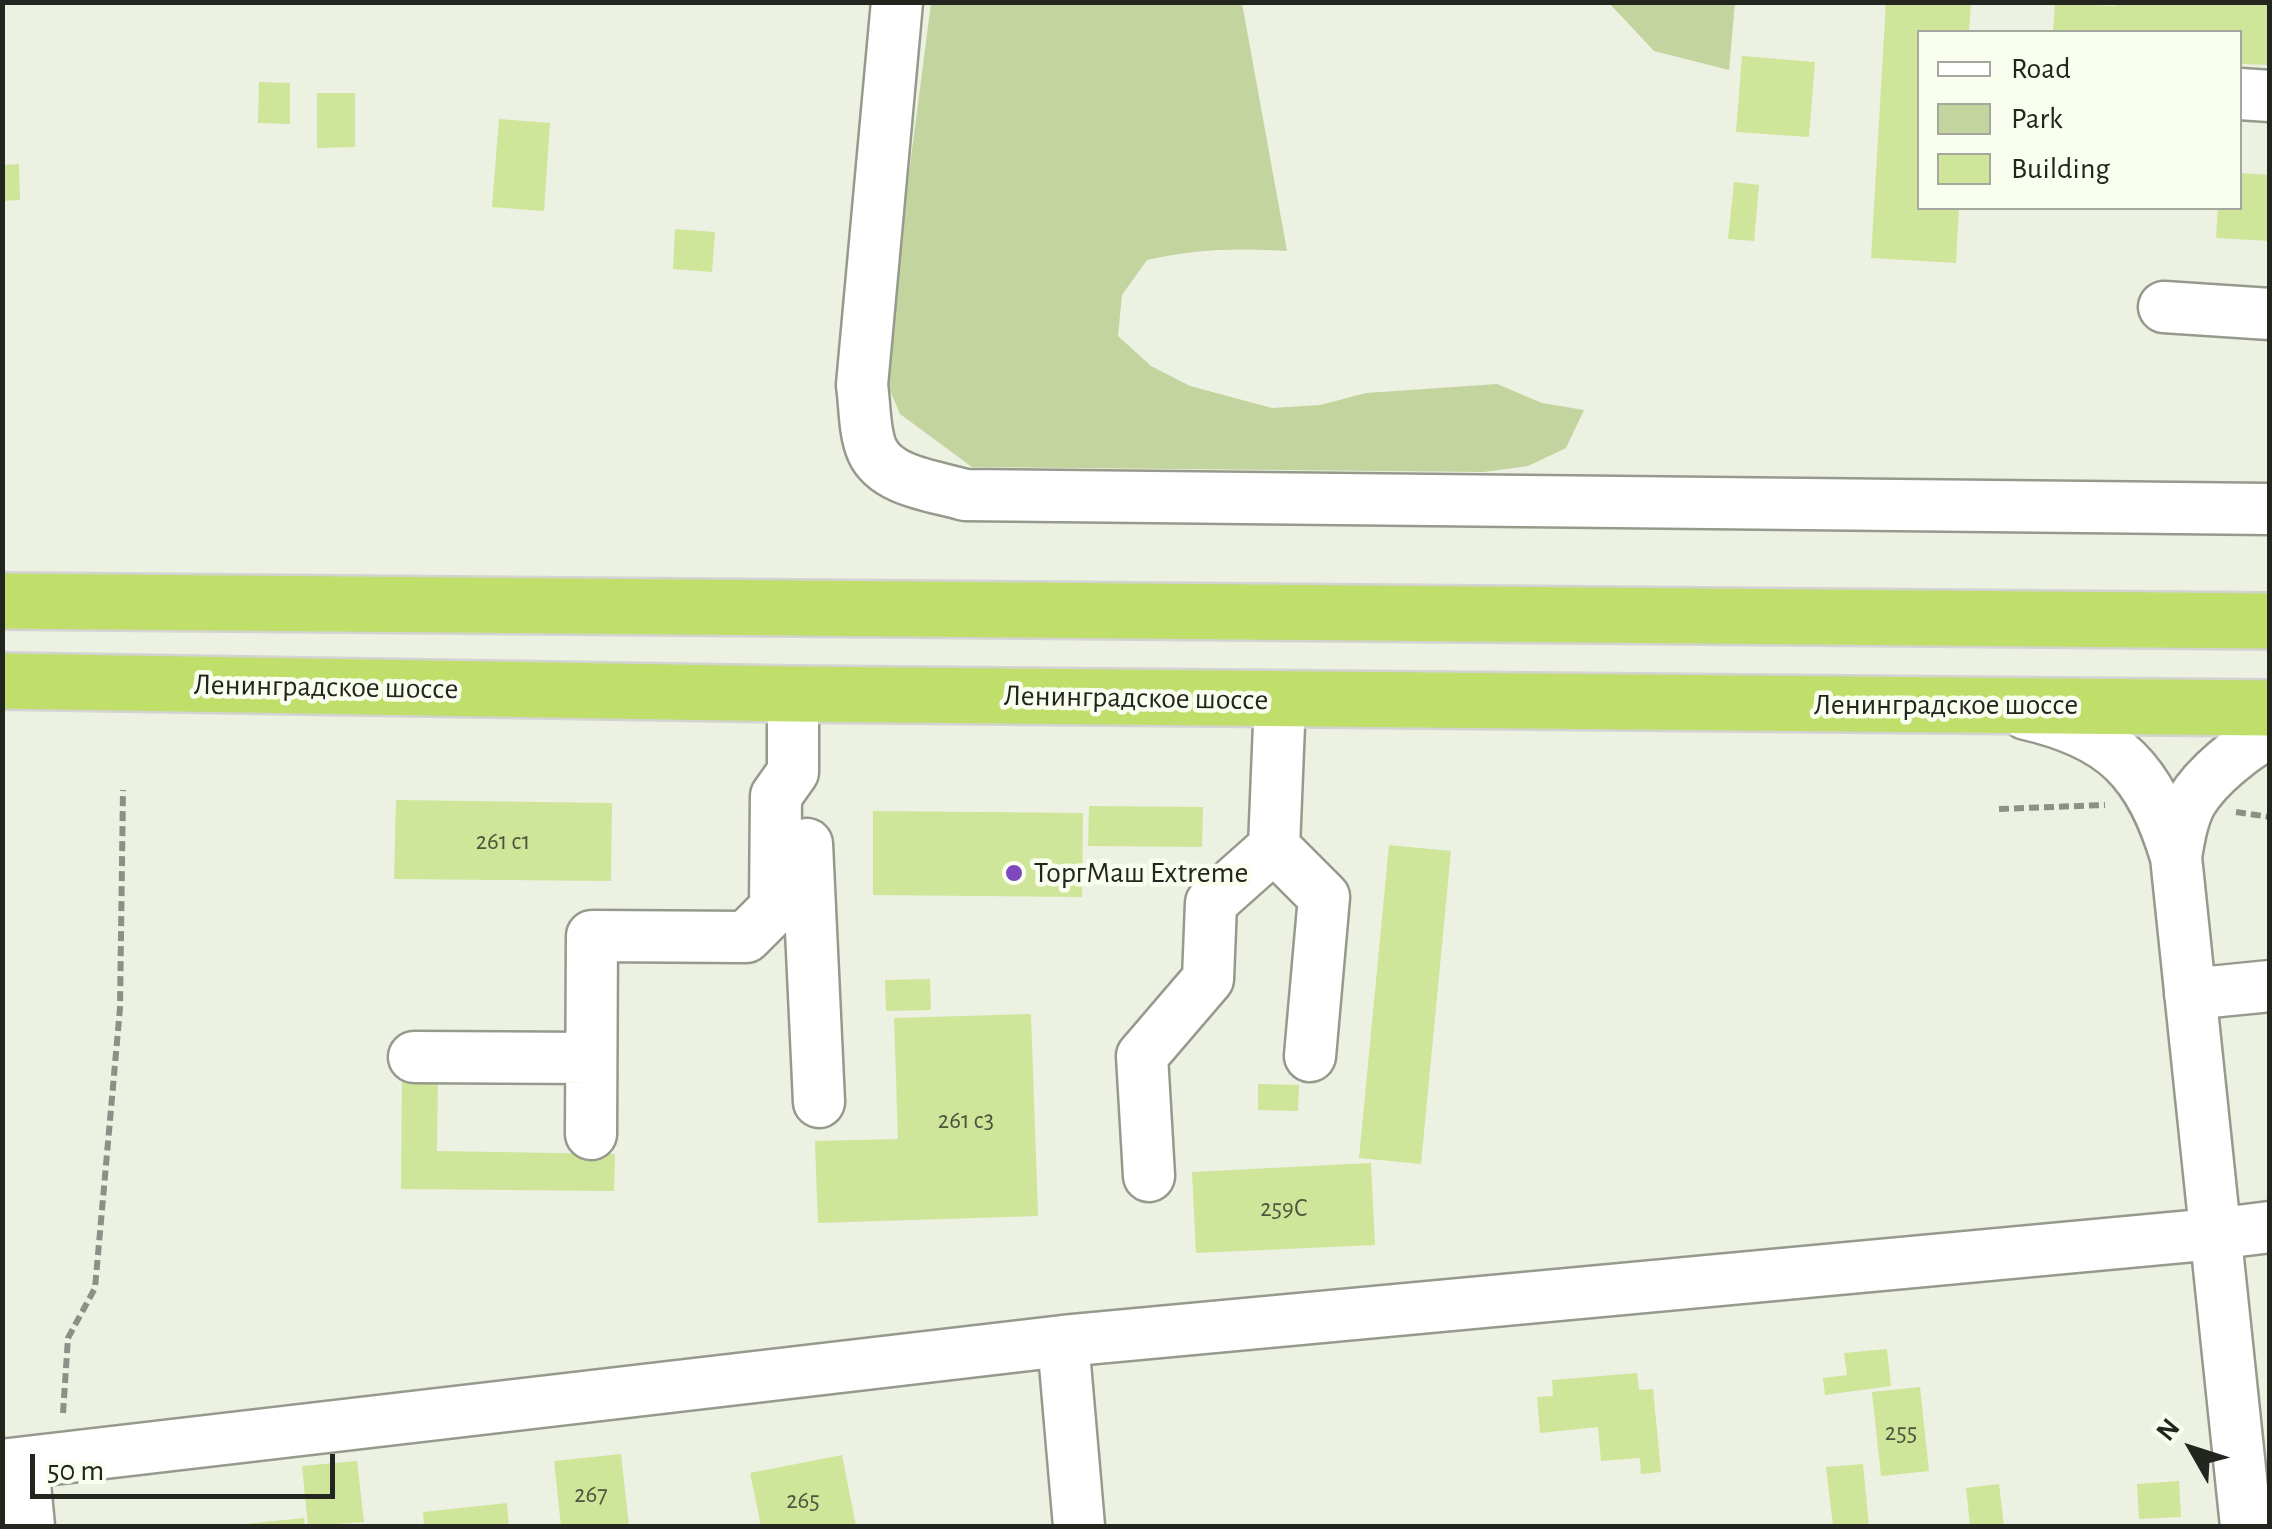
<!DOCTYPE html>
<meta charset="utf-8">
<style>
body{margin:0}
#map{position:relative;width:2272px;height:1529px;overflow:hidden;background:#ecf1e2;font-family:"Alegreya Sans",sans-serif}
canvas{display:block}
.frame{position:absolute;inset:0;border:5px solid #23251f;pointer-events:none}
.legend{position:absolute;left:1917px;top:30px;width:325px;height:180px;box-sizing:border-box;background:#f9feef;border:2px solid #a3a79c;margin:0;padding:12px 18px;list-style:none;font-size:30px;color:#23251f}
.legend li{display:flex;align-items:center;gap:20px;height:50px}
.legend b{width:50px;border:2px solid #a3a79c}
.north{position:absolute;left:2142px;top:1399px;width:100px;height:100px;-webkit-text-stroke:8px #f9feef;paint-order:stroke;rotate:309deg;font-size:28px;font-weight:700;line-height:40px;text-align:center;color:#23251f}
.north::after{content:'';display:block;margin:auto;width:35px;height:45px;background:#23251f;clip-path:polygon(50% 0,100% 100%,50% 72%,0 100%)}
.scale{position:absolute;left:30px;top:1454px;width:305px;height:45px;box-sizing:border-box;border:5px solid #23251f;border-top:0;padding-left:12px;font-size:30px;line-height:35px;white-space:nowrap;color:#23251f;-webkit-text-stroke:8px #f9feef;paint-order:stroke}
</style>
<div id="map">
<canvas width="2272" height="1529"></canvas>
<div class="frame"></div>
<ul class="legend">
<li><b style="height:12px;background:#fff"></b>Road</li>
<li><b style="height:28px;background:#c3d49e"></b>Park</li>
<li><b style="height:28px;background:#cfe59a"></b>Building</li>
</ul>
<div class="north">N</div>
<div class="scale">50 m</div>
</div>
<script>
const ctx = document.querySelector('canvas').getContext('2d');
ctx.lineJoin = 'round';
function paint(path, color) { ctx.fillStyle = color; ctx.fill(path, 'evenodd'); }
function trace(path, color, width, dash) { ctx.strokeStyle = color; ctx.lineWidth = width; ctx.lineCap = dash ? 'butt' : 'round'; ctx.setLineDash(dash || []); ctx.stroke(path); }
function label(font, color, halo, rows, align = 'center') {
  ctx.font = font + ' "Alegreya Sans",sans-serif'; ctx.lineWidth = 9; ctx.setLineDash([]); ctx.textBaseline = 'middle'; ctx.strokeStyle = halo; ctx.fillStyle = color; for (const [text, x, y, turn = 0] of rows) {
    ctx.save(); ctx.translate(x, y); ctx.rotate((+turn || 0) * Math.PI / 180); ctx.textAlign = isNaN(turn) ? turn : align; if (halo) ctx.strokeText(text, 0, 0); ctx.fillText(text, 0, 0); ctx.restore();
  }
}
const green = new Path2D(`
 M931,3H1242L1287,251C1234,248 1199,249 1147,260L1122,295L1118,336L1151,366L1190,386L1272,408L1320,405L1366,393L1497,384L1542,403L1584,410L1566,448L1528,466L1484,472L972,467L900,414L883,374Z
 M1609,3H1735L1729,70L1654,51Z`);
const building = new Path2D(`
 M1886,2H1971L1969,32H1920V208H1959L1956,263L1871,258Z
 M2115,2H2270V65L2240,64V32H2053L2055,3L2115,6Z
 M1742,56L1815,62L1809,137L1736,132Z
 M259,82L290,83V124L258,123Z
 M317,93H355V147L317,148Z
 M499,119L550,123L544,211L492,207Z
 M19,164L20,200L2,201V165Z
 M2240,173L2270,175V241L2216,238L2218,208H2240Z
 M1734,182L1759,185L1754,241L1728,239Z
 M675,229L715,232L712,272L673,269Z
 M396,800L612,803L611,881L394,879Z
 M1089,806L1203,807L1202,847L1088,846Z
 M873,811L1083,813L1082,897L873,895Z
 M1389,845L1451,851L1421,1164L1359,1158Z
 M930,979L931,1010L886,1011L885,980Z
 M1031,1014L1038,1216L818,1223L815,1141L898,1139L894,1018Z
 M402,1075H438L437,1151L615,1154L614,1191L401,1189Z
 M1258,1084L1299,1085L1298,1111L1258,1110Z
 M1371,1163L1375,1245L1196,1253L1192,1172Z
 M1887,1349L1891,1386L1825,1395L1823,1378L1847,1375L1844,1353Z
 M1637,1373L1639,1390L1653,1389L1661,1472L1641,1474L1640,1458L1601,1461L1598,1427L1540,1433L1537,1397L1553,1396L1552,1380Z
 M1920,1387L1929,1471L1881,1476L1872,1392Z
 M621,1454L629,1526H561L554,1461Z
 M842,1455L856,1526H761L750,1473Z
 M357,1461L364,1522L308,1526L302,1466Z
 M1863,1464L1869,1526H1833L1826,1467Z
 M2179,1481L2181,1517L2139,1519L2137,1484Z
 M1999,1484L2004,1526H1970L1966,1488Z
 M507,1503L509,1526H424L423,1512Z
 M304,1518L305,1526H245V1524Z`);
const path = new Path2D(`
 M1999,809L2105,805
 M2236,812L2270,817
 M63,1413L68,1338L95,1288L120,1008L123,790`);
const minor = new Path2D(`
 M897,2L862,385C865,405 864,432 872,450C886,482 935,486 965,495L2270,509
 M2240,94L2270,96
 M2164,307L2270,314
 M2026,714C2115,734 2150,771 2176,857L2246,1526
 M807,844L819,1102
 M1274,847L1324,897L1310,1056
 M2176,857C2179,839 2182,819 2191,802C2207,775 2243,747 2270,732
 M2190,994L2270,986
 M414,1057L591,1058
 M591,1134L592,936L746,937L775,908L776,796L793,772V694
 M1149,1176L1142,1056L1208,979L1211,903L1274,847L1280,700
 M1063,1341L1079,1526
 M23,1463L29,1526
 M2,1465L1063,1341L2214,1234L2270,1227`);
const highway = new Path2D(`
 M2,601L2270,621
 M2,681L793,694L2270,708`);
const markers = [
 [1014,873,10,"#7f48bf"]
];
const numberNames = [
 ["261 с1",503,841],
 ["261 с3",966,1120],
 ["259С",1284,1208],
 ["255",1901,1432],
 ["267",591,1494],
 ["265",803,1500]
];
const streetNames = [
 ["Ленинградское шоссе",326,687,1],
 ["Ленинградское шоссе",1136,698,1],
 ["Ленинградское шоссе",1946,705]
];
const poiNames = [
 ["ТоргМаш Extreme",1034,873]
];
paint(green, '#c3d49e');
paint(building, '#cfe59a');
trace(minor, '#959a8c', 55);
trace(highway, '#d3d3d2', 60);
trace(path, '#8d9086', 6, [10, 5]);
trace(minor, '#fff', 50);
trace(highway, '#bfde6a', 55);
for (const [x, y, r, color] of markers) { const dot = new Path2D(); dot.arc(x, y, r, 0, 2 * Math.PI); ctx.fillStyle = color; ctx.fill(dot); trace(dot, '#f9feef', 4); }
label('25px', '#4e553e', null, numberNames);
label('30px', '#23251f', '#f9feef', streetNames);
label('30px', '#23251f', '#f9feef', poiNames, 'left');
</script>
